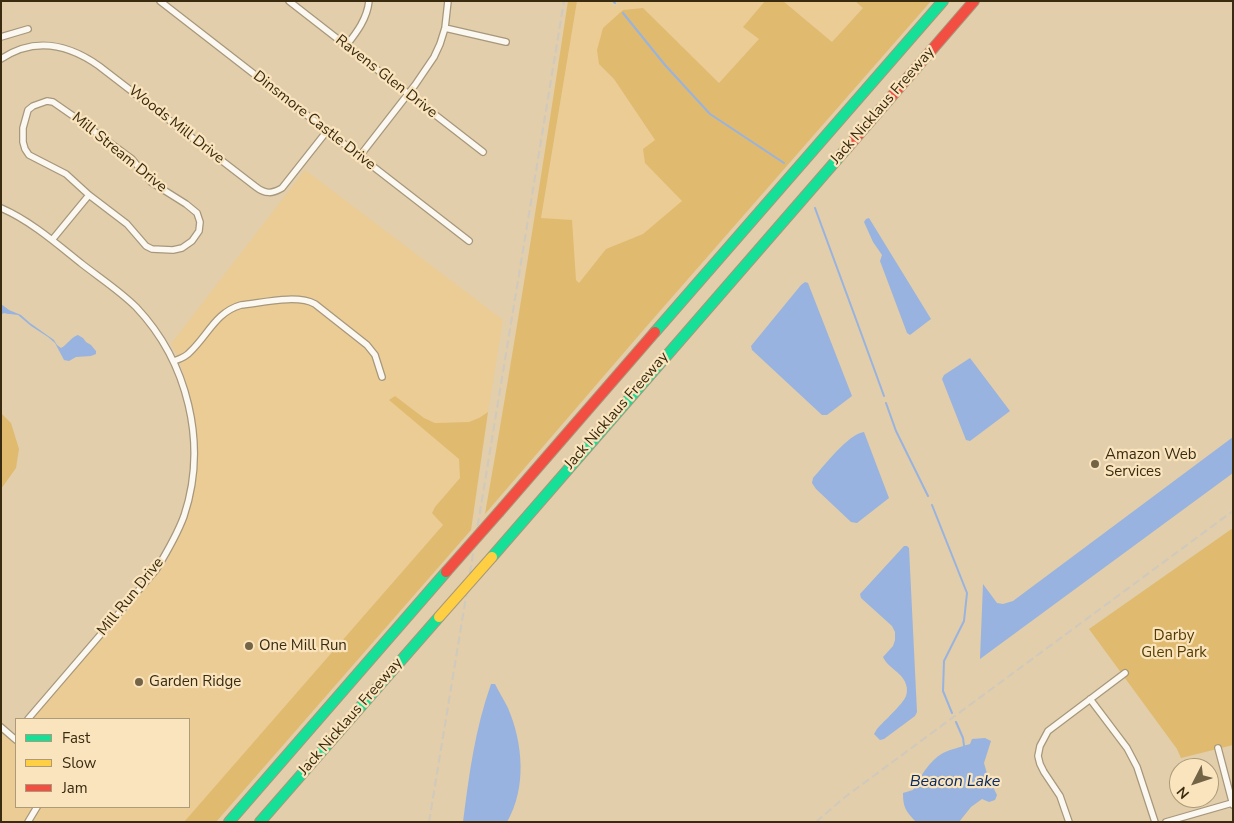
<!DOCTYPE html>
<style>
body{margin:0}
#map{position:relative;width:1234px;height:823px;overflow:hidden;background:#e2ceaa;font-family:"Nunito Sans",sans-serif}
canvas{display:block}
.frame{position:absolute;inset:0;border:2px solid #392b10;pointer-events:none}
.legend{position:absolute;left:15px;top:718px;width:175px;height:90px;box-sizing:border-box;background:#fae4be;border:1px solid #ad9a78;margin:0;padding:6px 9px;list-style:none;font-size:15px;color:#392b10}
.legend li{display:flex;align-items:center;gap:10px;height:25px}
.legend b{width:25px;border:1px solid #ad9a78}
.north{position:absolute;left:1169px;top:758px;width:50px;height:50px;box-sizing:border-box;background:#fae4be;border:1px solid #ad9a78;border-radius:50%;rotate:229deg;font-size:14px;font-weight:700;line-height:20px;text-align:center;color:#392b10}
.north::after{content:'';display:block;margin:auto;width:18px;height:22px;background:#746446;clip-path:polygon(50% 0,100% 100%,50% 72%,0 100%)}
</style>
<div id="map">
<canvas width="1234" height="823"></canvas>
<div class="frame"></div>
<ul class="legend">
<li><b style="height:6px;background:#16e098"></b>Fast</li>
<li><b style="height:6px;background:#ffcf43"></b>Slow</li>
<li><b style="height:6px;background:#f24e42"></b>Jam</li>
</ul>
<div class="north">N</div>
</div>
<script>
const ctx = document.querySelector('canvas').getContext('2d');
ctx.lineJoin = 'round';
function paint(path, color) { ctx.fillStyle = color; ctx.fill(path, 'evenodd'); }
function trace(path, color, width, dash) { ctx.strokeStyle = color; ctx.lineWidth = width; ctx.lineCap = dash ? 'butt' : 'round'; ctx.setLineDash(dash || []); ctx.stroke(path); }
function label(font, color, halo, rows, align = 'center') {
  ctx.font = font + ' "Nunito Sans",sans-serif'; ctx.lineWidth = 4.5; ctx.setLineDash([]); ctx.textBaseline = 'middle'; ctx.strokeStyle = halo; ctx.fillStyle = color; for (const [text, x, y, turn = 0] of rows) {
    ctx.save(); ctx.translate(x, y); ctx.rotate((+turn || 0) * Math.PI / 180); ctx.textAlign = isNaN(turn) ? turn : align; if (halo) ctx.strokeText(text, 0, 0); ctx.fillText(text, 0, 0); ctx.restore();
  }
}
const built = new Path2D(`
 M577,1H610L614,7L618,4L616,1H765L743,27L759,39L719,83L643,8L634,9L599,64L614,79L655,140L645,163L683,201L643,234L606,249L579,283L576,280L541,218Z
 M783,1H855L863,8L832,42Z
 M305,170L503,320L488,412L479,418L469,422L435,423L424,418L395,396L389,399L459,458L460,478L435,507L432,513L443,525L184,822H1V727L12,736L16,732V807H189V719H28L73,668L110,632L166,563L182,530L191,502L196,483L198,457L197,428L191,398L179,359L171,344Z`);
const green = new Path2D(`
 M568,1H577L541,218L572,220L576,280L579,283L606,249L643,234L682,201L645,163L643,149L655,140L614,79L599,64L597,50L603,28L623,10L643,8L719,83L759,39L743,27L765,1H783L832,42L863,8L855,1H931L646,327L485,514C515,344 542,172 568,1Z
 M395,396L424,418L435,423L469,422L479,418L488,412L471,530L216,822H184L443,525L432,513L435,507L460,478L459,459L389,400Z
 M1,413L11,423L19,449L16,468L1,489Z
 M1233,528V745L1181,758L1177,749L1089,629Z`);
const water = new Path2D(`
 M869,218L931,319L910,335L907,333L880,261L882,255L873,242L864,222L866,219Z
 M805,282L808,283L852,396L827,415H822L752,350L751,346L801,285Z
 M1,304L9,310L21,315L30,323L54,340L57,345L61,348C67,345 71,337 78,335L83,338L86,342L91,345L96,351V354L91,356L76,357L69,361L64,360L55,343L48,337L31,326L18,315L10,314H8L4,313L2,314L1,313Z
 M970,358L1010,411L970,441L966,440L942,379L944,375Z
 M864,432L889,498L857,523L851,522L816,489L812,483L813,478C824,466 848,434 864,432Z
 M1233,437V473L980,659L983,584L997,603L1003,604L1013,601Z
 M904,546H907L909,548L917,712L915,716L884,739L880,740L874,734L877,729C884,721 903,704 906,696C909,688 905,679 899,674C894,669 886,664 883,657L893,646L895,640V632L892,626L861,598L860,594Z
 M491,684H495C499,692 504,700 508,708C523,743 527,788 507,822H463C469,775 475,729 491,684Z
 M985,738L991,741L984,763L988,777L997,795L995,800L989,802L982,799L971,807L959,822H916C906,811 903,808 903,793L913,790C921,776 929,761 943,753C951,749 961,747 970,744L972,739Z`);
const stream = new Path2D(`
 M613,1L615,3
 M623,13L665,65L710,114L784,163
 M815,208L857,322L884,396
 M886,403L896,431L928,496
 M932,505L967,593L964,621L944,661L943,691L952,713
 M956,722L963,738L964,746`);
const street = new Path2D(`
 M160,1L469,241
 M289,1L483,152
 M445,28L506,42
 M1,37L28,29
 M346,46C357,32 367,19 369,1
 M1,59C34,37 68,44 99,66L256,187C265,194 272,194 282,188L327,131
 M47,101L53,102L76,118L132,159L151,182L186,204L197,213L200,222L199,231L192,241L182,248L173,250L152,249L146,246L127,224L89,195L66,174L29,155L25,149L23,142V128L28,110L33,106Z
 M359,157L415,85L434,57L440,44L445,28L448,1
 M1,208C31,221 57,244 82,264C100,278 120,291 136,307C188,362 208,444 184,516C177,535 167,552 156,570L28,719
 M52,240L89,195
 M174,361C180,359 186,357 190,352C208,335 216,312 241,305C261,303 297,294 315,304L367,345L375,355L382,377
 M1090,699L1127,748L1137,767L1155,822
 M1,727L16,740
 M1218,748L1233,805
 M28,822L37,807
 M1069,822L1060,796L1044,772L1040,764L1038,756L1040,746L1048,731L1125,673
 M1166,822L1232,803`);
const fast = new Path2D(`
 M655,332L943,1
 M492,557L847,148
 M229,822L446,572
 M260,822L439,617`);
const jam = new Path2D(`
 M847,148L974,1
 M499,512L655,332`);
const rail = new Path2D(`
 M429,822L564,1
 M816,822L845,797L1233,511`);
const slowBridge = new Path2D(`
 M439,617L492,557`);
const jamBridge = new Path2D(`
 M446,572L499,512`);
const markers = [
 [1095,464,5,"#746446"],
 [249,646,5,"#746446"],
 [139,682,5,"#746446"]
];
const streetNames = [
 ["Ravens Glen Drive",386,77,38],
 ["Jack Nicklaus Freeway",883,106,-49],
 ["Dinsmore Castle Drive",314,121,38],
 ["Woods Mill Drive",176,125,38],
 ["Mill Stream Drive",119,153,39],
 ["Jack Nicklaus Freeway",617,411,-49],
 ["Mill Run Drive",131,597,-51],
 ["Jack Nicklaus Freeway",351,717,-49]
];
const poiNames = [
 ["Amazon Web",1105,455],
 ["Services",1105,472],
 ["One Mill Run",259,646],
 ["Garden Ridge",149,682]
];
const parkNames = [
 ["Darby",1174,636],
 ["Glen Park",1174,653]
];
const waterNames = [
 ["Beacon Lake",955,782]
];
paint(built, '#ebcc94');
paint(green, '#e0ba6e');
paint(water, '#98b3df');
trace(stream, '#98b3df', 2);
trace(street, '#a7977b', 8);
trace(fast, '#a7977b', 12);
trace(jam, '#a7977b', 12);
trace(street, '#fbf8f2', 5.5);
trace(fast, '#16e098', 10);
trace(jam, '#f24e42', 10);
trace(rail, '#cfc9be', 2, [8, 4]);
trace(slowBridge, '#a7977b', 12, []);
trace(jamBridge, '#a7977b', 12, []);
trace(slowBridge, '#ffcf43', 10);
trace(jamBridge, '#f24e42', 10);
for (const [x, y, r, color] of markers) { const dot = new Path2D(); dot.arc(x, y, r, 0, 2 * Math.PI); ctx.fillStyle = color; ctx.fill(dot); trace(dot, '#fae4be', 2); }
label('15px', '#392b10', '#fae4be', streetNames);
label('15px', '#392b10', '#fae4be', poiNames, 'left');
label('15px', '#543b02', '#fae4be', parkNames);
label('italic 16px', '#072964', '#fae4be', waterNames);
</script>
